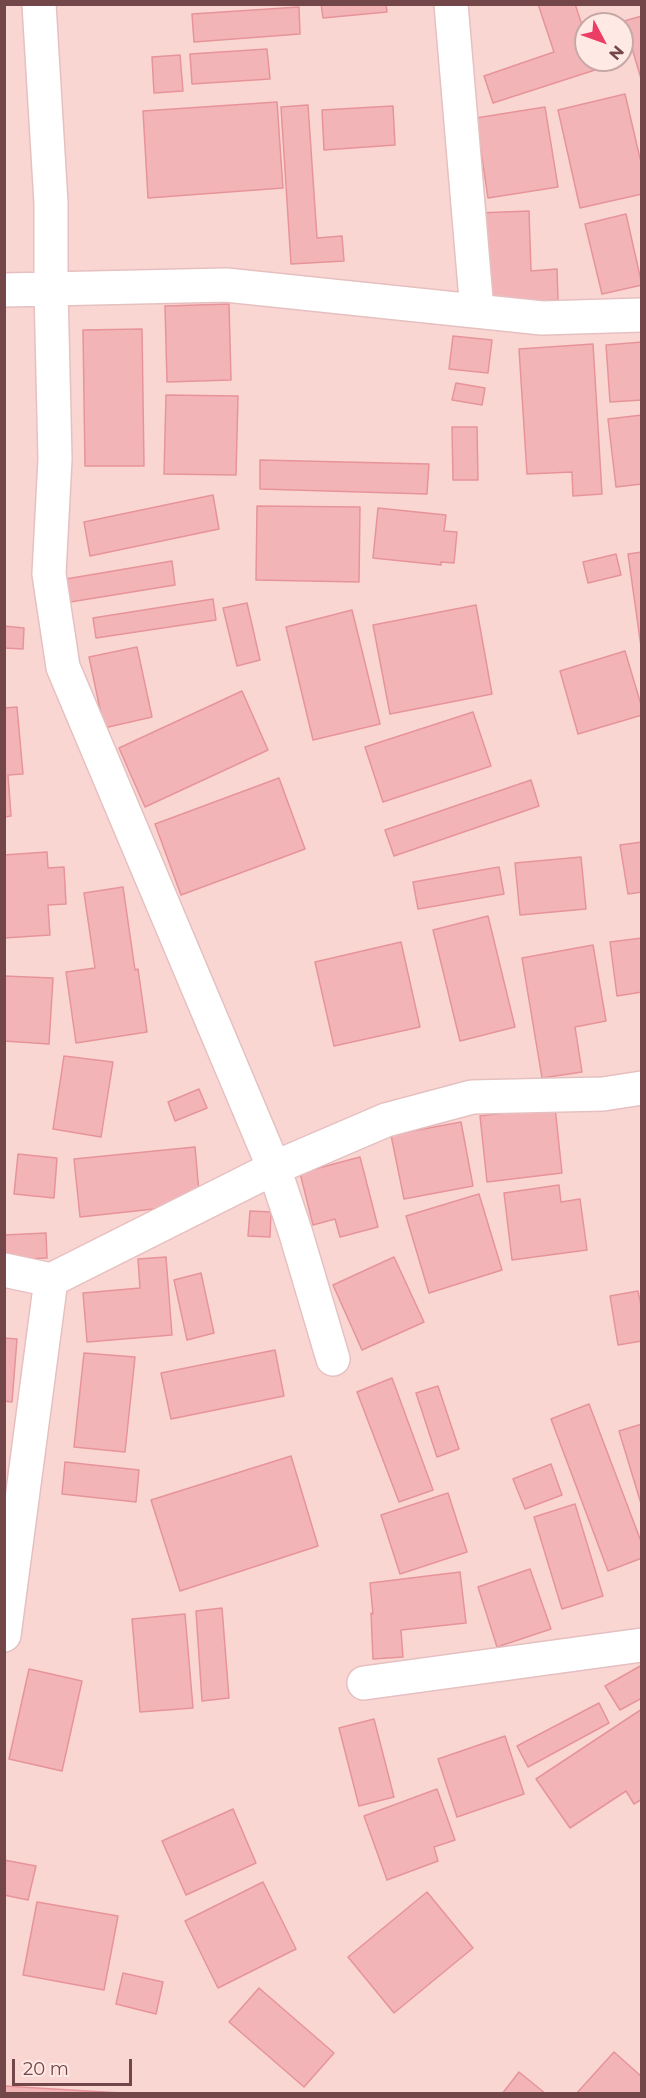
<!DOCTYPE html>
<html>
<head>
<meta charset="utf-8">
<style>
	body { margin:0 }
	#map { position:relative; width:646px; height:2098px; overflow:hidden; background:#fde3de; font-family:Montserrat,sans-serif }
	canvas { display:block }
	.frame { position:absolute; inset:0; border:6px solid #73464a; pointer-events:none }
	.north { position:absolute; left:574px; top:12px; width:60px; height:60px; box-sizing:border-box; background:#ffe9e4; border:2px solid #c7a8a6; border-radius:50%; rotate:131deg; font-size:16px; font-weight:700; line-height:24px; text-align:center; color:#73464a }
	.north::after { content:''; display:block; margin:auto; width:21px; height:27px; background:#ec3d65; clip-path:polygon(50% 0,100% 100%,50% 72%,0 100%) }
	.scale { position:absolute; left:12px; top:2059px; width:120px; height:27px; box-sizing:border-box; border:3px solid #73464a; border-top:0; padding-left:8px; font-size:18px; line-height:21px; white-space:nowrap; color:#73464a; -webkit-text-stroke:4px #ffe9e4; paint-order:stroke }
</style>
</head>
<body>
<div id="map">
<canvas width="646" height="2098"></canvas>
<div class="frame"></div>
<div class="north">N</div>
<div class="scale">20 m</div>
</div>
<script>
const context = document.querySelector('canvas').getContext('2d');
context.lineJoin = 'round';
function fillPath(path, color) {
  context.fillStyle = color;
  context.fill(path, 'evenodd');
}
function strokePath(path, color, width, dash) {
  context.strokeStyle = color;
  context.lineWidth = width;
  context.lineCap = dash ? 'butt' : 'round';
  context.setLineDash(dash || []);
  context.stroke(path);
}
const residential = new Path2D(`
	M5 5H641V2093H5ZM586 24H622V60H586Z`);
const building = new Path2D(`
	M321 4H386L387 12 323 18Z
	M538 4H575L586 37V60H595L598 69 493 103 484 76 554 52Z
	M299 7 300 34 194 42 192 14Z
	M642 16V82L624 21Z
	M267 49 270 79 192 84 190 54Z
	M180 55 183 91 154 93 152 57Z
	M625 94 642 167V194L580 208 558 110Z
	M277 102 283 188 148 198 143 111Z
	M308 105 317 238 342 236 344 261 291 264 281 107Z
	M393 106 395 145 324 150 322 110Z
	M545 107 558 187 488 198 476 118Z
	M529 211 531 271 557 269 558 300 483 304 478 213Z
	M626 214 642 285 602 294 585 224Z
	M229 304 231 380 167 382 165 306Z
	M142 329 144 466H85L83 330Z
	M453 336 492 340 488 373 449 369Z
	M642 342V400L610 402 606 345Z
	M593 344 602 494 573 496 572 472 527 474 519 349Z
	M456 383 485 388 482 405 452 400Z
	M166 395 238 396 236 475 164 474Z
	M642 415V484L616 487 608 419Z
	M452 427H477L478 480H453Z
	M260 460 429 464 427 494 260 489Z
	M213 495 219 529 90 556 84 522Z
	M257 506 360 507 359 582 256 580Z
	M378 508 446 515 444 531 457 532 454 563 441 562V565L373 558Z
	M642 552V654L628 554Z
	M616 554 621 575 588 583 583 562Z
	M172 561 175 585 64 603 60 580Z
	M213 599 216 620 96 638 93 618Z
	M247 603 260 660 237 666 223 608Z
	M476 605 492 694 390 714 373 625Z
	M352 610 380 724 313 740 286 627Z
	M4 626 24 628 23 649 4 648Z
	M137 647 152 717 104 728 89 657Z
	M625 651 642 708V715L578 734 560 671Z
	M242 691 268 750 145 807 119 748Z
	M17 707 23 774 8 775 11 816 4 817V708Z
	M473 712 491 766 383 802 365 747Z
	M279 778 305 849 181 895 155 824Z
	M531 780 539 806 394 856 385 830Z
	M642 842V892L628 894 620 845Z
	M47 852 48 868 64 867 66 904 48 905 50 935 4 938V855Z
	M581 857 586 909 520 915 515 863Z
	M499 867 504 894 418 909 413 882Z
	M123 887 135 970 138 969 147 1032 76 1043 66 972 95 968 84 893Z
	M488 916 515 1027 460 1041 433 930Z
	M642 938V992L617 996 610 942Z
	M401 942 420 1027 334 1046 315 962Z
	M593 945 606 1021 575 1027 582 1072 542 1078 522 958Z
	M4 976 53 978 49 1044 4 1041Z
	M64 1056 113 1062 101 1137 53 1129Z
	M199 1089 207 1108 175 1121 168 1102Z
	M555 1107 562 1173 487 1182 480 1116Z
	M461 1122 473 1186 404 1199 391 1135Z
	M195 1147 200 1204 80 1217 74 1159Z
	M18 1154 57 1158 54 1198 14 1194Z
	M360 1157 378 1227 340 1237 335 1219 313 1225 300 1173Z
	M559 1185 561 1202 580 1199 587 1250 512 1260 504 1193Z
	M479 1194 502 1270 429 1293 406 1216Z
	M250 1211 271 1212 270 1237 248 1236Z
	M46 1233 47 1258 4 1260V1235Z
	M166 1257 172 1335 87 1342 83 1293 140 1288 138 1259Z
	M394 1257 424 1322 362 1350 333 1285Z
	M201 1273 214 1333 187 1340 174 1280Z
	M638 1291 642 1310V1341L618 1345 610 1296Z
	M4 1338 17 1339 12 1402 4 1401Z
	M275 1350 284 1396 171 1419 161 1373Z
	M84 1353 135 1357 125 1452 74 1447Z
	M392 1378 433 1490 399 1502 357 1392Z
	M438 1386 459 1449 437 1457 416 1393Z
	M589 1404 642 1544V1558L608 1571 551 1419Z
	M642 1424V1507L619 1431Z
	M291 1456 318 1546 180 1591 151 1500Z
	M65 1462 139 1470 136 1502 62 1494Z
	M551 1464 562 1495 525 1509 513 1479Z
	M448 1493 467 1552 400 1574 381 1515Z
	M575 1504 603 1596 562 1609 534 1517Z
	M530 1569 551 1629 497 1647 478 1587Z
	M460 1572 466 1623 401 1630 403 1657 373 1659 371 1613 373 1614 370 1583Z
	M222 1608 229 1698 202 1701 196 1611Z
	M185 1614 193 1708 140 1712 132 1619Z
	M642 1665V1698L620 1710 605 1686Z
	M29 1669 82 1681 62 1771 9 1759Z
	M599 1703 609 1723 528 1767 517 1746Z
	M642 1709V1799L634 1804 626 1791 570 1828 536 1779Z
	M374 1719 394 1797 359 1806 339 1728Z
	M505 1736 524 1794 457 1817 438 1759Z
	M437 1789 455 1840 434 1847 438 1861 387 1880 364 1816Z
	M233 1809 256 1863 186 1895 162 1841Z
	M4 1860 36 1866 28 1900 4 1895Z
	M263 1882 296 1949 218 1988 185 1921Z
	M427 1892 473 1948 394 2013 348 1957Z
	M37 1902 118 1916 104 1990 23 1975Z
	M123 1973 163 1982 156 2014 116 2004Z
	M259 1988 334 2053 304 2087 229 2022Z
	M614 2052 642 2077V2094H576Z
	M519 2072 546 2094H502Z
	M4 2086 138 2094H4Z`);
const minor = new Path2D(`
	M39 4 51 203V289L55 459 49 574 63 667 274 1168 296 1234 333 1359
	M451 4 477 311
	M4 290 226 285 542 318 642 315
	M4 1270 51 1280 274 1168 386 1120 472 1097 603 1094 642 1088
	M4 1635 51 1280
	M364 1683 642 1645`);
fillPath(residential, '#fad6d2');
fillPath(building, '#f3b4b8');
strokePath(building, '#e6949a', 1.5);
strokePath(minor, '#e6c0c0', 36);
strokePath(minor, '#fff', 33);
</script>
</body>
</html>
